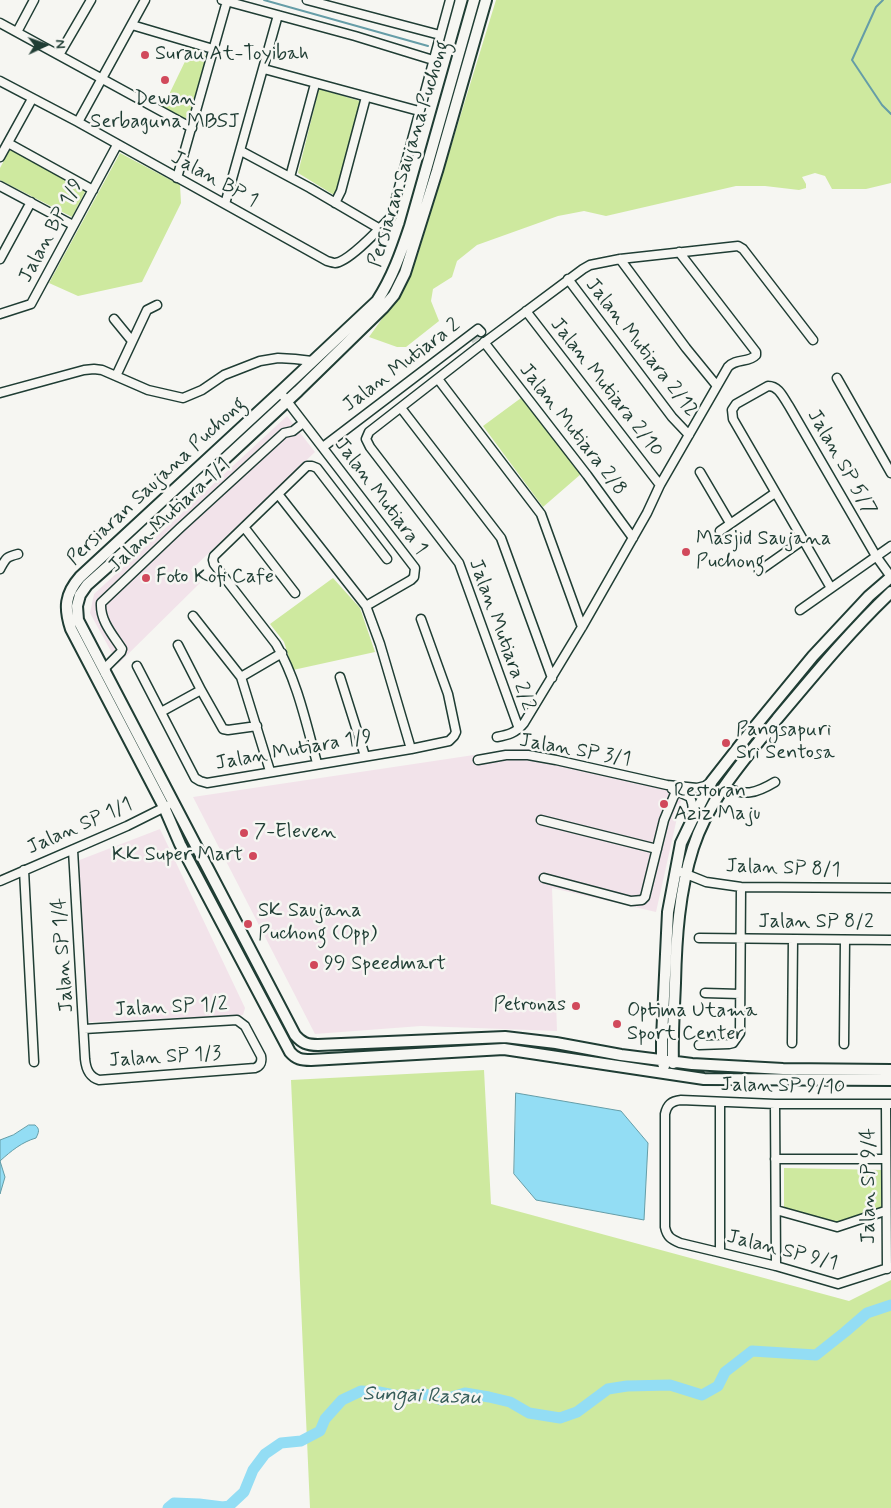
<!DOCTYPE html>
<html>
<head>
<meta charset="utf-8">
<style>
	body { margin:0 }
	#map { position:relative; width:891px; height:1508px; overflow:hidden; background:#f6f6f2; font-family:Mynerve,sans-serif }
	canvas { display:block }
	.north { position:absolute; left:20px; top:20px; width:50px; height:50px; -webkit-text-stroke:4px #f6f6f2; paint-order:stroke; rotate:87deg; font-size:14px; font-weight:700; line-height:20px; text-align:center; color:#1f3d34 }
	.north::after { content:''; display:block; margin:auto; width:18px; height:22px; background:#1f3d34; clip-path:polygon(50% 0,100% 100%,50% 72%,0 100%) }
</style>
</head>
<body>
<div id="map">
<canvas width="891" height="1508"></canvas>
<div class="north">N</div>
</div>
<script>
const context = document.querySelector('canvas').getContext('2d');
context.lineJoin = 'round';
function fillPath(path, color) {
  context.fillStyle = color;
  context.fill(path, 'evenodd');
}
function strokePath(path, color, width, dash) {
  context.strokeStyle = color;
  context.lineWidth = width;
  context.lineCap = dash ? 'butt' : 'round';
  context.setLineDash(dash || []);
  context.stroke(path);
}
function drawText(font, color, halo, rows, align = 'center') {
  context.font = font + ' Mynerve,sans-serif';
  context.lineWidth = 5;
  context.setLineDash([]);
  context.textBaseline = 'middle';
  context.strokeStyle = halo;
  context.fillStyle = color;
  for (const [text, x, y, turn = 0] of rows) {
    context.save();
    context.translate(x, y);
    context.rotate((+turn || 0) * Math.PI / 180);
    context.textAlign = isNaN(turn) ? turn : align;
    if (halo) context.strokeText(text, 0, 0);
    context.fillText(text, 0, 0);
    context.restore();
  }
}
const built = new Path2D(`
	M287 416 315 452 191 570 200 583 118 664 90 613 94 594Z
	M514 749H531L669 781 681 800 656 912 552 888 557 1031 421 1026 315 1034 193 797Z
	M160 829 245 1008 243 1015 89 1022 77 861Z`);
const green = new Path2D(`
	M496 0H891V183L866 189H832L825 176 815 173 802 177 806 184V188L799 190 765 186H736L606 216 584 211 558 216 477 245 457 261 452 277 433 289 431 301 439 321 406 347H397L369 337 404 288 418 254Z
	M192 47 202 51 206 57 190 117 185 119 163 107Z
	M319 89 360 101 337 191 334 195 298 173Z
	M17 149 87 188 72 217 0 180V168L9 151Z
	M120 153 180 185 181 203 142 282 78 296 49 283Z
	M521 398 581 474 543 507 483 426Z
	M333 578 360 608 375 652 293 670 284 642 270 624Z
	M484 1070 491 1204 849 1301 891 1280V1508H310L291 1080Z
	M784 1168 885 1170 884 1210 839 1225 784 1210Z`);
const water = new Path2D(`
	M516 1093 621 1111 648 1143 644 1220 536 1200 514 1174Z
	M29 1125H35C40 1129 39 1132 36 1138 22 1142 11 1151 0 1161L5 1177 0 1194V1140L13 1135Z`);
const stream = new Path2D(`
	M264 0 428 46
	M883 0 876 7 852 60 882 105 891 114`);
const river = new Path2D(`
	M168 1508 174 1503 199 1504 223 1507 229 1506 244 1492 253 1470 265 1454 281 1443 301 1441 320 1431 325 1419 342 1400 361 1391 379 1392 404 1397 425 1394 442 1400 465 1393 489 1397 510 1402 529 1413 560 1418 577 1412 608 1389 627 1386 670 1385 702 1395 718 1386 725 1372 752 1351 816 1355 845 1332 867 1313 891 1305`);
const streetTunnel = new Path2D(`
	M474 338 476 341`);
const street = new Path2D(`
	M222 0 355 36 433 60
	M307 0 440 35
	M0 23 192 128
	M132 25 213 49
	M17 32 34 0
	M59 55 91 0
	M264 69 419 111
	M0 81 78 122 327 261C327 261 334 263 335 263 349 262 381 227 391 217L450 0
	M78 122 145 0
	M8 143 93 190
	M241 151 310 188 380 229
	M0 157 32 99
	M290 177 315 84
	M177 178 227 1
	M0 186 73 225
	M335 203 341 191 366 97
	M225 204 278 15
	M0 259 31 202
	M620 259 686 348 717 386
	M568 279 672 417 689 435
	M526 311 660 485
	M0 314 31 304 117 145
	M114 319 132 341
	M484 342 587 475 633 538
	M116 376 147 310 157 305
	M837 378 891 473
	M438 379 541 514 582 627
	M280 392 415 568 414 577 411 580 366 606
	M0 393 84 370 94 369 102 370 148 390 183 398 202 390 224 375 260 361 278 358 295 359 312 361
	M401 408 501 538 552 678
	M323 447 478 329 481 332
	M700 472 730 523
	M278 494 366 606 380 644 411 749
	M244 527 295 593
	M720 531 775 493
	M0 569C6 558 6 557 18 554
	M759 571 803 540
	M831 588 733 419 732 410 736 404 768 386C779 386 783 397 789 406L876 556 891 577
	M800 610 891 546
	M193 616 241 677 270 771
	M178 645 201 690 223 729 228 730 257 726
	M137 666 195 778 200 781 207 783 411 749 449 741 454 736 456 732 448 694 421 619
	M105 673 106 667 121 652 122 649C113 635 100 621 101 603L180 528 284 433 293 431 303 423
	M241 677 282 653
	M340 677 365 756
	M161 712 201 690
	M519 729 459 563 370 447 366 439 369 432 477 348 583 269 590 265 620 259 738 246 743 249 813 340
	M497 737C508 735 516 733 524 723L582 627 647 513 660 485 728 367C736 358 749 363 756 355V352L679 252
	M478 760 506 755H528L556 760 667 785 697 788 705 786 712 781
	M317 763C306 723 297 680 276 644L214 564 213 560 214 556 307 466H312L317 468 387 559
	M724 787C745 796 755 794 775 782
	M672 789 690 797 692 803 694 816
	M541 820 657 849
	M73 850 85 1059C86 1069 89 1077 99 1080L255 1068C261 1066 262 1061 261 1056L245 1026 237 1020 84 1029
	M24 870 34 1062
	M676 870 706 882 741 887 891 888
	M544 878 631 901 642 900 645 897 664 820 676 791
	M0 881 127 826 167 806
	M699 938 891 940
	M705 993 740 994
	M792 1043 793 939
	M844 1044 845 940
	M699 1045 729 1044 733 1043 740 1033 741 887
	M720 1103V1252
	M775 1104 776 1266
	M886 1104 887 1269
	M891 1104H775L681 1100C671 1101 667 1105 665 1114V1227C667 1237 671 1239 680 1243L776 1266 838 1284 891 1267
	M775 1159H885
	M776 1210 837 1227 885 1211`);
const secondary = new Path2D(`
	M474 0 410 226C401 253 392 278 377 301L280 392 80 577C65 594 64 608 71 629L164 807 180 844 290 1052C296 1059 301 1060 311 1060L504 1049 704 1079 891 1080
	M486 0 437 171 405 273 394 295 383 308 298 391 133 544 87 585 80 595 77 606 78 620 295 1035C302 1043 307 1045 318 1045L505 1037 556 1043 621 1055 692 1064 783 1069 891 1070
	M673 1063C672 1036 674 1010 675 983 676 938 679 892 693 848 709 798 745 759 777 719 814 675 850 631 891 592
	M664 1066 662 1061V1038L668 912 681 843 694 816 712 781 748 735 813 656 869 596 891 577`);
const markers = [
	[145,55,5,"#d1495b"],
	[165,80,5,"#d1495b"],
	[686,552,5,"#d1495b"],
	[146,578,5,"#d1495b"],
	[726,743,5,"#d1495b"],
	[664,804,5,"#d1495b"],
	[244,833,5,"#d1495b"],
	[253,856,5,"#d1495b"],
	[248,924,5,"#d1495b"],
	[314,965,5,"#d1495b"],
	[576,1006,5,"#d1495b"],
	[617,1024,5,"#d1495b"]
];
const poiNames = [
	["Surau At-Toyibah",155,55],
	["Dewan",165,100,"center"],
	["Serbaguna MBSJ",165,123,"center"],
	["Masjid Saujana",696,540],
	["Puchong",696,563],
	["Foto Kofi Cafe",156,578],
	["Pangsapuri",736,731],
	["Sri Sentosa",736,754],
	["Restoran",674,792],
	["Aziz Maju",674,815],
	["7-Eleven",254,833],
	["KK Super Mart",243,856,"right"],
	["SK Saujana",258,912],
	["Puchong (Opp)",258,935],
	["99 Speedmart",324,965],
	["Petronas",566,1006,"right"],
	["Optima Utama",627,1012],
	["Sport Center",627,1035]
];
const streetNames = [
	["Persiaran Saujana Puchong",410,154,-73],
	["Jalan BP 1",214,180,29],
	["Jalan BP 1/9",52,231,-62],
	["Jalan Mutiara 2/12",641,348,52],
	["Jalan Mutiara 2",402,366,-37],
	["Jalan Mutiara 2/10",606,388,52],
	["Jalan Mutiara 2/8",572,430,52],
	["Jalan SP 5/7",841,463,60],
	["Persiaran Saujana Puchong",157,482,-43],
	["Jalan Mutiara 1",380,497,53],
	["Jalan Mutiara 1/1",170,516,-43],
	["Jalan Mutiara 2/2",501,635,70],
	["Jalan Mutiara 1/9",294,751,-10],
	["Jalan SP 3/1",575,751,10],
	["Jalan SP 1/1",80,827,-24],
	["Jalan SP 8/1",783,869,2],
	["Jalan SP 8/2",816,923],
	["Jalan SP 1/4",64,955,-94],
	["Jalan SP 1/2",171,1008,-3],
	["Jalan SP 1/3",165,1058,-4],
	["Jalan SP 9/10",783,1087,1],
	["Jalan SP 9/4",870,1186,-90],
	["Jalan SP 9/1",782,1251,14]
];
const waterNames = [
	["Sungai Rasau",422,1397,2]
];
fillPath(built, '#f2e3ea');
fillPath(green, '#cee99f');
fillPath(water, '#93ddf4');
strokePath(water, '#659da7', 1);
strokePath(stream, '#659da7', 2);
strokePath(river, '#93ddf4', 11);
strokePath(streetTunnel, '#cbd1cc', 8, [8, 4]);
strokePath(street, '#1f3d34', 11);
strokePath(secondary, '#1f3d34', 14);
strokePath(street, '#f6f6f2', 8);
strokePath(secondary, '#f6f6f2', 10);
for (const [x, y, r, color] of markers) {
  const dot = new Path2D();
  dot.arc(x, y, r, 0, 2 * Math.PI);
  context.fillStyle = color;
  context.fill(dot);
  strokePath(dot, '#f6f6f2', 2);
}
drawText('20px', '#1f3d34', '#f6f6f2', poiNames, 'left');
drawText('20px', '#1f3d34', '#f6f6f2', streetNames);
drawText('italic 21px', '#365d5a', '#f6f6f2', waterNames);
</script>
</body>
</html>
